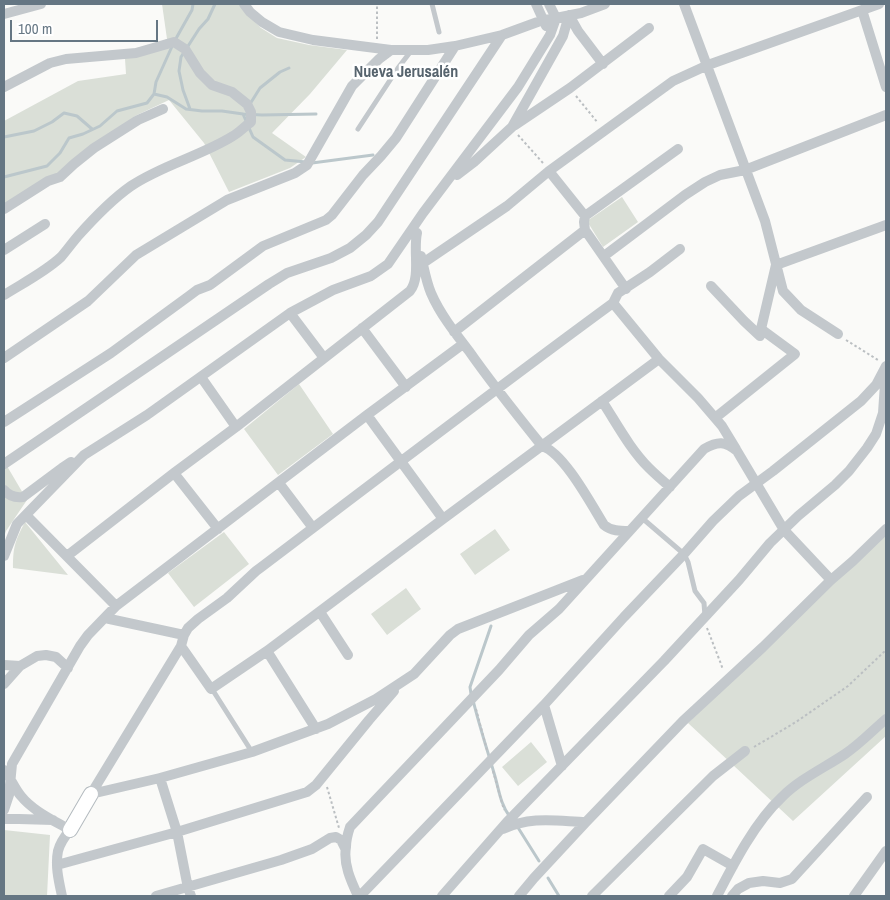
<!DOCTYPE html>
<html>
<head>
<meta charset="utf-8">
<style>
	body { margin:0 }
	#map { position:relative; width:890px; height:900px; overflow:hidden; background:#fafaf8; font-family:"Archivo Narrow",sans-serif }
	canvas { display:block }
	.frame { position:absolute; inset:0; border:5px solid #657683; pointer-events:none }
	.scale { position:absolute; left:10px; top:20px; width:148px; height:22px; box-sizing:border-box; border:2px solid #657683; border-top:0; padding-left:6px; font-size:15px; line-height:18px; white-space:nowrap; color:#657683; -webkit-text-stroke:4px #fff; paint-order:stroke }
</style>
</head>
<body>
<div id="map">
<canvas width="890" height="900"></canvas>
<div class="frame"></div>
<div class="scale">100 m</div>
</div>
<script>
const context = document.querySelector('canvas').getContext('2d');
context.lineJoin = 'round';
function fillPath(path, color) {
  context.fillStyle = color;
  context.fill(path, 'evenodd');
}
function strokePath(path, color, width, dash) {
  context.strokeStyle = color;
  context.lineWidth = width;
  context.lineCap = dash ? 'butt' : 'round';
  context.setLineDash(dash || []);
  context.stroke(path);
}
function drawText(font, color, halo, rows, align = 'center') {
  context.font = font + ' "Archivo Narrow",sans-serif';
  context.lineWidth = 5;
  context.setLineDash([]);
  context.textBaseline = 'middle';
  context.strokeStyle = halo;
  context.fillStyle = color;
  for (const [text, x, y, turn = 0] of rows) {
    context.save();
    context.translate(x, y);
    context.rotate((+turn || 0) * Math.PI / 180);
    context.textAlign = isNaN(turn) ? turn : align;
    if (halo) context.strokeText(text, 0, 0);
    context.fillText(text, 0, 0);
    context.restore();
  }
}
const green = new Path2D(`
	M162 4H239L248 15 261 28 277 38 309 45 347 50 310 94 272 133 306 157 290 168 229 192 204 143 169 100 135 116 108 138 65 170 4 206V121L78 81 126 74 125 59 132 49 158 43 167 39Z
	M622 197 638 222 603 247 587 221Z
	M299 384 333 434 278 475 244 429Z
	M4 461 27 500 6 531 4 537Z
	M25 522 68 575 13 568C13 547 15 541 25 522Z
	M495 529 510 550 475 575 460 554Z
	M224 532 249 564 194 607 168 573Z
	M886 533V736L793 821 688 723Z
	M406 588 421 609 387 635 371 614Z
	M531 742 547 762 518 786 502 767Z
	M4 830 50 835 47 896H4Z`);
const stream = new Path2D(`
	M154 94 167 97 186 109 202 111H222L243 114 253 137 285 160 306 162
	M250 104 260 88 280 72 289 68
	M190 109 183 90 179 71 181 57 199 29 208 19 215 4
	M243 114 262 115 316 114
	M4 137 34 131 52 122 64 113 77 116 92 129
	M312 163 373 155
	M4 177 47 166 60 153 69 138 83 134 100 126 117 111 147 103 154 94 156 82 174 42 192 10 193 4
	M471 694 470 687 491 626
	M473 700C479 725 487 749 494 773 499 789 500 804 510 817
	M517 826 539 861
	M548 878 559 896`);
const path = new Path2D(`
	M377 39V4
	M576 96 598 123
	M518 135 543 163
	M846 340 878 360
	M707 628 721 664 723 670
	M476 709 487 750
	M754 747 796 722 848 686 886 650
	M493 771 504 810
	M327 787 339 828`);
const lane = new Path2D(`
	M432 4 439 32
	M358 129 398 68 411 51
	M642 518 684 554 688 562 695 591 704 603 705 616
	M212 689 252 752`);
const street = new Path2D(`
	M244 4 250 12 262 22 279 32 313 40 391 50H428L455 46 502 35 543 20 556 18 581 13 605 4
	M536 4 546 26
	M684 4 765 221 783 291 801 310 838 334
	M862 10 886 87
	M4 14 41 4
	M569 15 578 31 603 64
	M4 87 50 63 66 59 136 53 174 42 185 49 200 73 212 85 232 92 247 104 251 112V122C245 126 240 132 233 136 201 156 162 165 131 186 111 200 94 218 78 236 72 243 67 250 61 257 45 272 23 283 4 295
	M515 125 570 88 649 28
	M549 171 585 216
	M457 175 474 162 512 127 563 36 569 15
	M4 209 48 181 60 177 74 164 94 148 138 120 163 109
	M585 230 626 289
	M4 250 45 224
	M421 256C424 268 426 281 431 293 440 314 455 333 469 351 492 384 517 415 542 446 564 453 591 504 604 525 611 531 620 531 629 531
	M604 256 685 195 705 182 720 175 745 170 886 115
	M423 263 507 206 549 171 673 81 708 65 879 4
	M711 286 744 321 760 336
	M613 303 659 359 698 398 722 426 736 449
	M290 313 324 358
	M362 328 406 387
	M454 332 585 230 584 222 585 216 678 149
	M760 336 761 329 776 265 886 225
	M4 358 88 301 136 255 227 200 295 173 307 165 352 86 379 59 391 50
	M201 377 236 427
	M602 401C617 424 630 449 649 468 656 475 663 481 670 487
	M367 415 443 519
	M715 418 795 354 761 329
	M4 422 111 353 189 296 197 290 210 285 263 246 326 220 332 215 363 175 381 156 396 138 455 46
	M4 464 269 284 287 273 331 258 350 248 366 235 378 222 502 35
	M174 473 218 529
	M279 483 313 528
	M4 490C9 496 15 498 23 497L62 468 71 462
	M26 515 116 606
	M4 556 17 524 84 455 147 415 290 313 333 290 371 276 388 264 423 213 518 87 550 35 556 18 549 4
	M67 556 174 473 236 427 410 291C421 277 413 251 417 233
	M320 612 348 655
	M105 618 184 635
	M181 646 211 689 267 651 443 519 659 359
	M267 651 316 729
	M4 665 20 666
	M4 684 20 666 37 656 46 655 56 657 68 668
	M544 705 562 766
	M4 770C11 778 14 788 21 796 33 811 53 820 70 830 65 836 60 843 58 851 55 866 59 882 62 896
	M160 778 177 832 188 888 191 896
	M91 794 181 646 184 635 188 628 198 619 227 598 256 571C375 481 493 391 613 303L618 293 650 272 680 249
	M91 794 160 778 252 752 328 724 376 699 414 674 450 635 458 629 583 580
	M4 810 9 795 12 764 80 646 88 635 116 606 367 415 463 344
	M4 819H19L53 820
	M503 829C531 816 556 821 586 822
	M57 865 177 832 307 792 316 785 369 720 394 691
	M156 896 281 860 312 849 330 838 336 837 341 840 345 848
	M358 896C351 881 343 864 346 847 346 840 348 833 350 827L499 670 529 635 559 609 704 449C718 441 725 441 737 451L784 530 831 580
	M360 896 544 705 624 617 684 554 713 521 739 496 773 471 861 401 876 385 886 366
	M442 896 507 822 664 661 739 580 770 543 798 516 835 485 849 471 867 448 876 434 883 413 886 369
	M519 896 534 878 586 822 683 721 763 647 831 580 853 561 886 529
	M592 896 713 776 745 751
	M669 896 687 877 703 849 733 866
	M717 896C734 863 755 822 782 797 800 779 824 768 845 754 860 744 873 730 886 719
	M732 896 738 889 749 883 763 881 780 883 792 879 867 797
	M854 896 886 851`);
const secondary = new Path2D(`
	M70 830 91 794`);
const neighbourhoodNames = [
	["Nueva Jerusalén",406,73]
];
fillPath(green, '#dadfd7');
strokePath(stream, '#bbc7cb', 3);
strokePath(secondary, '#b3babf', 16);
strokePath(path, '#bbbfc2', 2, [2.5, 2.5]);
strokePath(lane, '#c3c8cc', 5);
strokePath(street, '#c3c8cc', 10);
strokePath(secondary, '#fff', 14);
drawText('bold 16px', '#57646e', '#fff', neighbourhoodNames);
</script>
</body>
</html>
